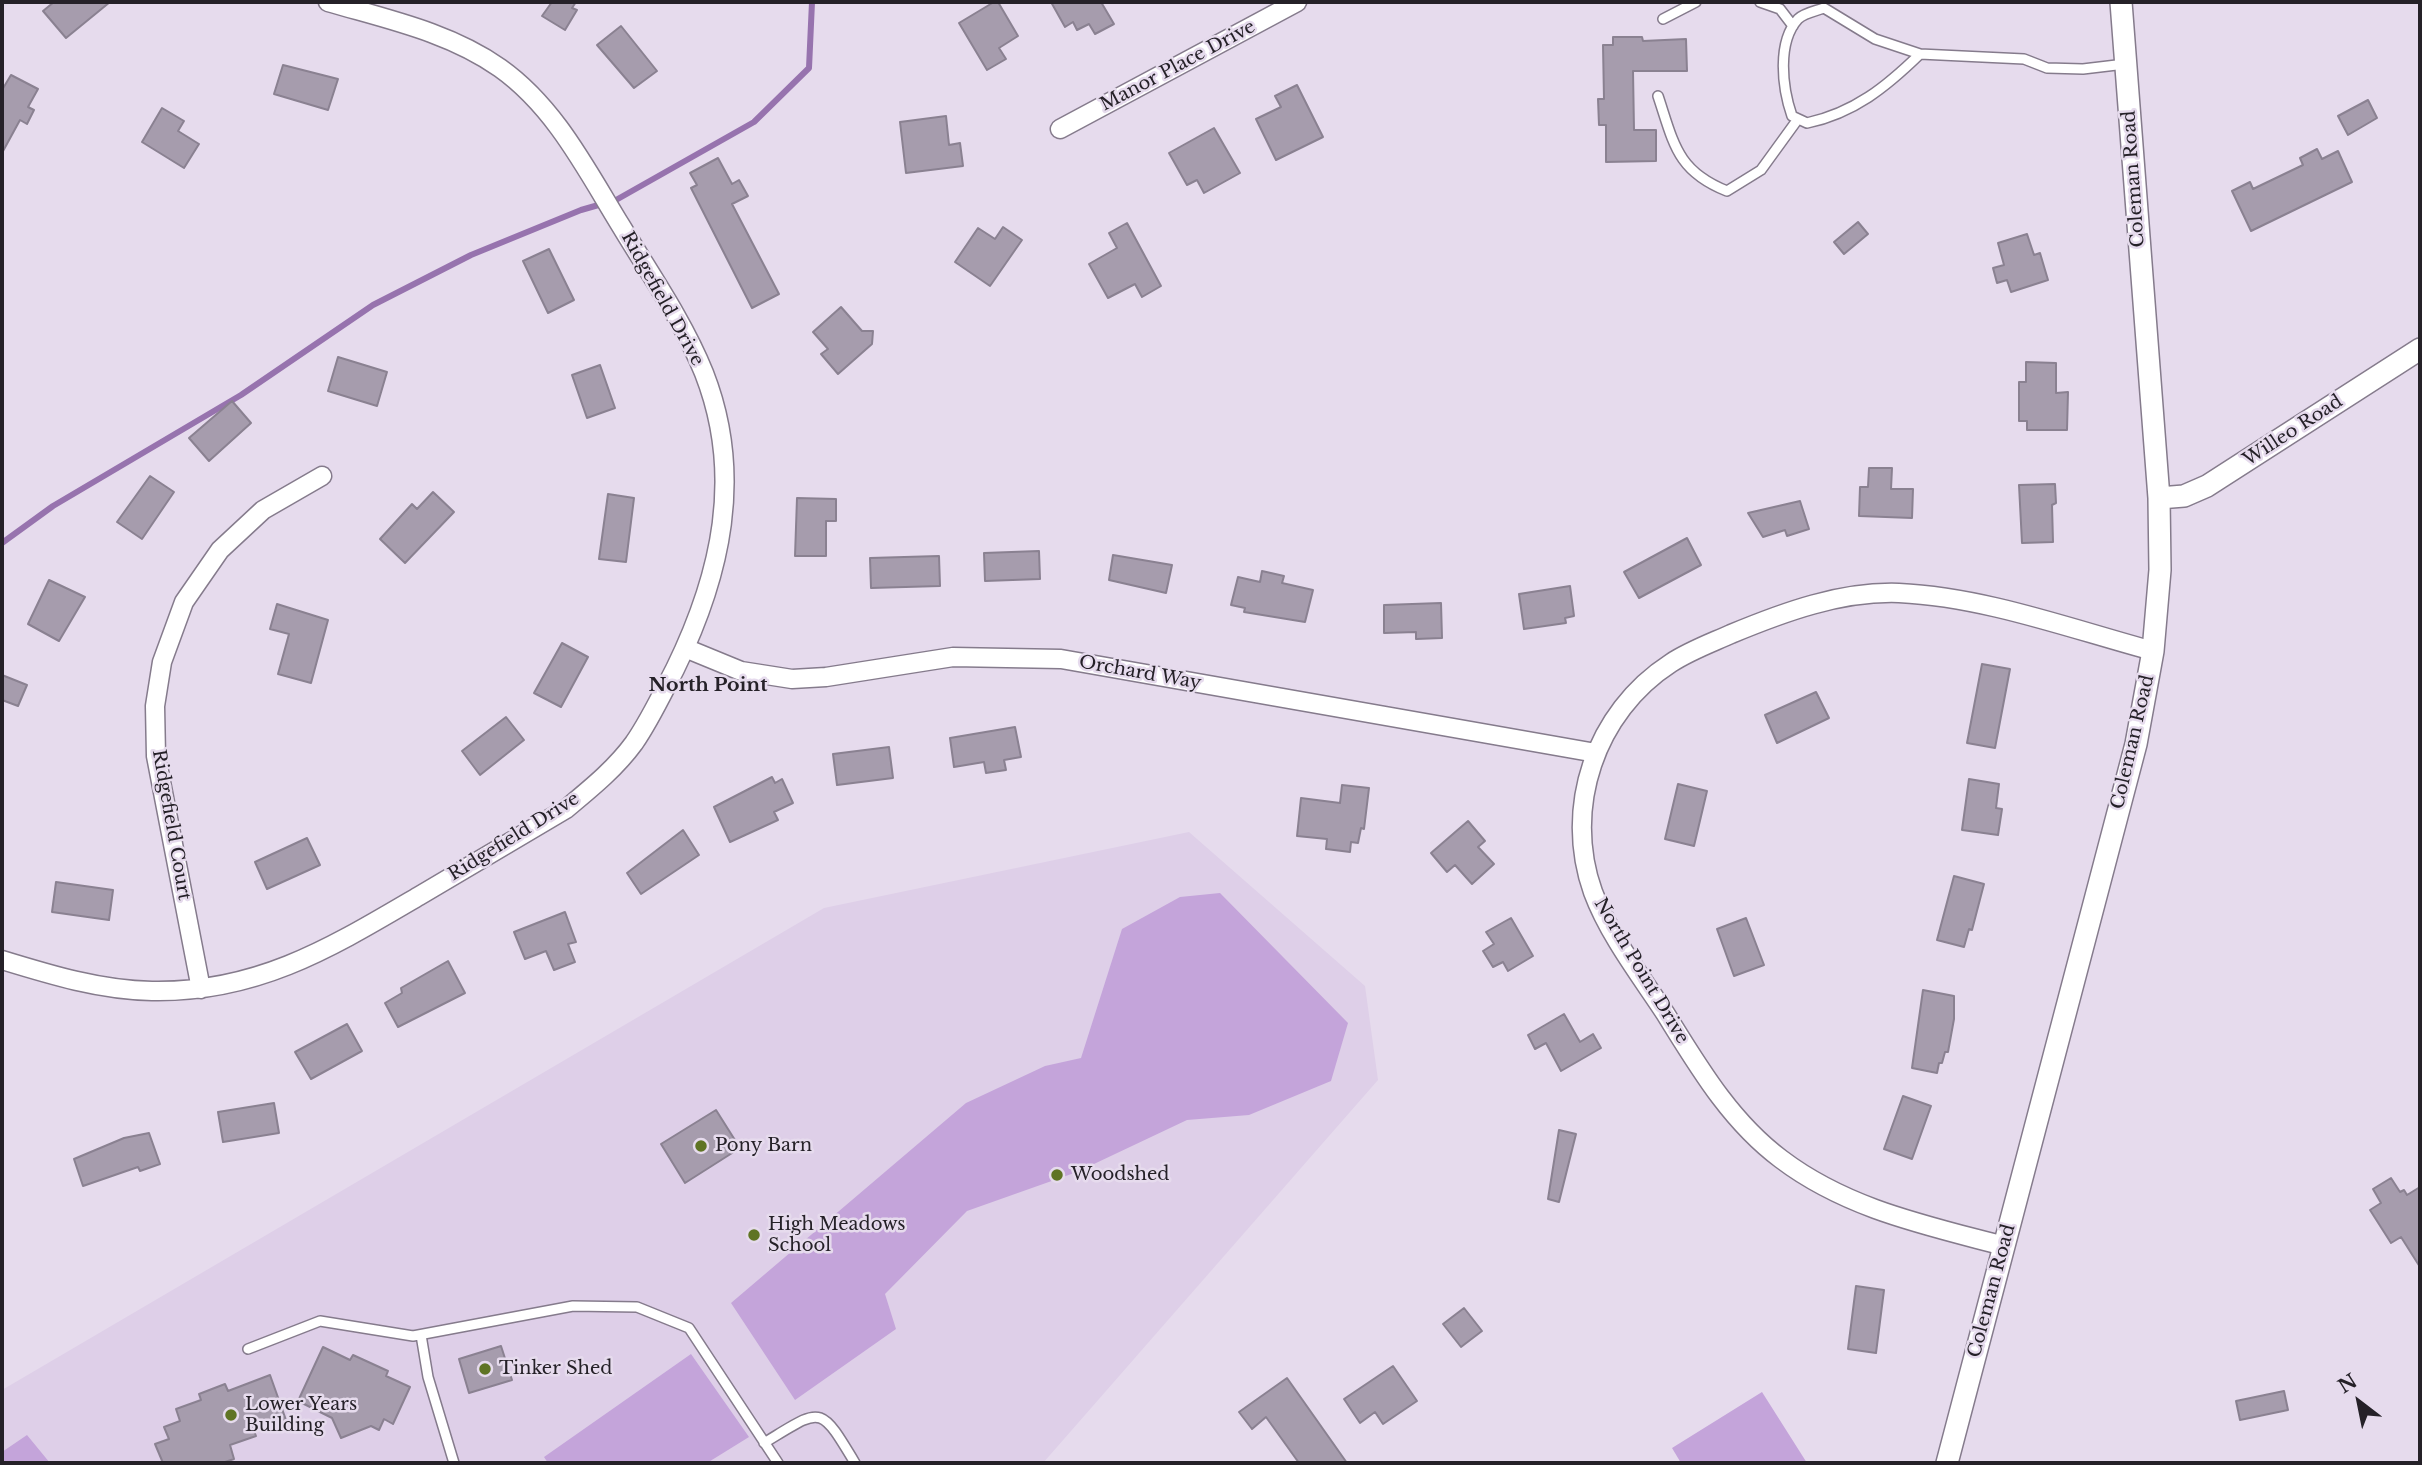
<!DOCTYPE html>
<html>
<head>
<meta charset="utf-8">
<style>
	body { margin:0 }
	#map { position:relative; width:2422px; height:1465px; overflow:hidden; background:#e6dbed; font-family:"Libre Baskerville",serif }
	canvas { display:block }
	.frame { position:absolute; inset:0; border:4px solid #252128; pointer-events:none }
	.north { position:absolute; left:2324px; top:1367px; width:70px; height:70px; -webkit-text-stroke:5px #e6dbed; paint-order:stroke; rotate:328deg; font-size:19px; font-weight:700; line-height:28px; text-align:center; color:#252128 }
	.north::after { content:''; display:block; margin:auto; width:24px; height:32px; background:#252128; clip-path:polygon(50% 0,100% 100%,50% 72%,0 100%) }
</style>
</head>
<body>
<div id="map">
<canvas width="2422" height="1465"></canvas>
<div class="frame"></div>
<div class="north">N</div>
</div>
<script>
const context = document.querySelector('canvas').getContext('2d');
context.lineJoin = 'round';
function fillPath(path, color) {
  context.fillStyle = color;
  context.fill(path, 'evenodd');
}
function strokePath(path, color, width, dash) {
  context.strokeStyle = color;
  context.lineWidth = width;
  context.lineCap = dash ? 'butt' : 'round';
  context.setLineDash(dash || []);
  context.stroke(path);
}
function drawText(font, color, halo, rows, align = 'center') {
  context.font = font + ' "Libre Baskerville",serif';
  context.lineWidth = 5;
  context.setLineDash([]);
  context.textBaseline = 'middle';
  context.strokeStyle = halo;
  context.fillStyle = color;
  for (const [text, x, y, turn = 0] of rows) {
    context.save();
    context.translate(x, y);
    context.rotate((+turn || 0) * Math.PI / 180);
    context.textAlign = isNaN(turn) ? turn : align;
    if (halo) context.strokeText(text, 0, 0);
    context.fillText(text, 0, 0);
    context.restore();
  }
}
const built = new Path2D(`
	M1189 832 1365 986 1378 1080 1043 1463H2V1390L824 908Z`);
const green = new Path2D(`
	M1220 893 1348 1023 1331 1081 1249 1115 1187 1120 1077 1172 967 1211 885 1294 896 1329 795 1400 731 1303 966 1103 1045 1066 1081 1058 1122 929 1180 897Z
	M691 1354 749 1437 707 1463H548L544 1457Z
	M1762 1392 1807 1463H1681L1672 1448Z
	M27 1435 50 1463H2V1452Z`);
const stream = new Path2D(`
	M2 543 53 506 241 395 373 305 471 255 581 210 616 200 754 122 809 68 812 2`);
const building = new Path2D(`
	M54 2H110L66 38 43 11Z
	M552 2H576L572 8 577 10 565 30 542 16Z
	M994 2H998L1018 36 999 48 1006 59 987 70 959 23Z
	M1051 2H1101L1114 24 1095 34 1089 24 1077 30 1073 22 1065 27Z
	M621 26 657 71 634 88 597 45Z
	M1613 37H1642L1643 41 1686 39 1687 71H1633L1634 130H1656V161L1606 162V125H1599L1598 99H1604L1603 45H1613Z
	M283 65 338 79 328 110 274 94Z
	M11 75 38 89 28 107 34 110 27 124 20 120 2 153V90Z
	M1297 85 1323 137 1276 160 1256 119 1281 107 1275 96Z
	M2368 100 2377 118 2348 135 2338 116Z
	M162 108 184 121 178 131 199 144 184 168 142 142Z
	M946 116 949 145 960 143 963 166 906 173 900 122Z
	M1214 128 1240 173 1204 193 1197 180 1187 185 1169 153Z
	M2317 149 2322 159 2338 151 2352 182 2251 231 2232 191 2250 182 2253 189 2303 165 2300 158Z
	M718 158 732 184 739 180 748 196 732 204 779 294 752 308 691 188 697 185 690 173Z
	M1858 222 1868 234 1844 254 1834 242Z
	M1127 223 1161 286 1142 297 1135 284 1108 298 1089 264 1117 248 1109 233Z
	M1003 227 1022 240 990 286 955 262 978 228 995 239Z
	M2027 234 2034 255 2040 253 2048 280 2011 292 2007 280 1997 283 1993 268 2004 265 1998 243Z
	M549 249 574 300 548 313 523 261Z
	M841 307 862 331H873L872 344 838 374 821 354 828 349 813 332Z
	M338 357 387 372 377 406 328 391Z
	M2026 362 2056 363V393L2068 392 2067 430H2027V421H2019V382H2026Z
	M600 365 615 408 587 418 572 375Z
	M232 401 251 423 209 461 189 438Z
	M1869 468H1892L1891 489H1913L1912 518 1859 516 1860 487H1868Z
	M150 476 174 492 142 539 117 522Z
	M2055 484 2056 503 2052 505 2053 542 2022 543 2019 485Z
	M433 492 454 512 405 563 380 539 412 504 417 509Z
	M608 494 634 498 626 562 599 559Z
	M797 498 836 499V521H826V556H795Z
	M1800 501 1809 529 1787 536 1785 530 1763 537 1748 513Z
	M1687 538 1701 565 1639 598 1624 572Z
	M1039 551 1040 579 985 581 984 553Z
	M1113 555 1172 565 1166 593 1109 580Z
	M939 556 940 586 871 588 870 558Z
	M1262 571 1284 576 1282 583 1313 590 1305 622 1244 612 1245 608 1231 605 1238 577 1260 582Z
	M49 580 85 597 59 641 28 624Z
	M1570 586 1574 616 1565 618 1566 623 1524 629 1519 594Z
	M1441 603 1442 638 1416 639V632L1384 633V605Z
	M277 604 328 620 311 683 278 674 289 634 270 629Z
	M562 643 588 657 561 707 534 693Z
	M1982 664 2010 669 1995 748 1967 743Z
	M2 675 27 685 18 706 2 700Z
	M1816 692 1829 718 1777 743 1765 715Z
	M506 717 524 740 480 775 462 751Z
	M1015 727 1021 757 1004 760 1006 770 986 773 984 762 954 767 950 738Z
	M889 747 893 778 837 785 833 754Z
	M772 777 775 783 782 779 793 803 774 812 778 820 730 842 714 807Z
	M1969 779 1999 784 1996 808 2002 809 1998 835 1962 830Z
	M1678 784 1707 791 1694 846 1665 839Z
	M1342 785 1369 788 1364 829 1361 828 1358 843 1351 842 1350 852 1326 849 1327 839 1297 836 1301 798 1340 803Z
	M1468 821 1485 841 1478 847 1494 864 1472 884 1455 865 1447 872 1431 853Z
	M683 830 699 855 641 894 627 873Z
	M307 838 320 865 267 889 255 862Z
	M1954 876 1984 884 1972 930 1969 929 1964 947 1937 940Z
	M56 882 113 890 109 920 52 912Z
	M565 912 576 942 568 944 575 962 554 970 546 951 525 959 514 932Z
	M1511 918 1533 956 1508 971 1503 962 1493 967 1483 951 1494 944 1486 932Z
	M1746 918 1764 965 1734 976 1717 929Z
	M448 961 465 993 398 1027 385 1003 402 993 401 988Z
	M1923 990 1954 996V1019L1948 1052H1945L1942 1063H1939L1937 1073 1912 1068Z
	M1564 1014 1580 1042 1593 1034 1601 1048 1561 1071 1546 1043 1535 1049 1528 1035Z
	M347 1024 362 1051 311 1079 295 1052Z
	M1903 1096 1931 1106 1912 1159 1884 1149Z
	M274 1103 279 1133 223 1142 218 1112Z
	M716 1110 740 1148 685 1183 661 1144Z
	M1559 1130 1576 1134 1559 1202 1548 1199Z
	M149 1133 160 1164 140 1171 138 1167 83 1186 74 1159 124 1138Z
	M2391 1178 2400 1192 2404 1190 2407 1195 2420 1187V1267L2401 1237 2391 1243 2370 1210 2381 1203 2373 1189Z
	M1856 1286 1884 1290 1876 1353 1848 1349Z
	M1464 1308 1482 1331 1461 1347 1443 1324Z
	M501 1346 512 1380 469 1393 459 1359Z
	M323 1347 350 1360 353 1355 388 1371 386 1376 410 1387 393 1424 384 1419 379 1430 371 1426 341 1438 332 1418 298 1401Z
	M1393 1366 1417 1401 1383 1424 1375 1412 1360 1423 1344 1399Z
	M270 1375 286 1420 254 1431 256 1436 230 1445 234 1459 222 1463H163L155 1444 169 1439 164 1427 180 1421 176 1409 201 1400 199 1394 225 1384 228 1391Z
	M1287 1378 1347 1463H1299L1266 1417 1252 1429 1239 1412Z
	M2284 1391 2288 1410 2240 1420 2236 1401Z`);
const service = new Path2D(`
	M1760 2 1780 9 1793 26
	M1663 19 1696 2
	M1920 54C1886 87 1854 113 1807 123L1792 116C1782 87 1777 42 1798 19 1804 13 1816 11 1824 8L1875 39 1920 54 2024 59 2047 68 2083 69 2125 64
	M1658 96C1674 144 1677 171 1727 191L1761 170 1798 119
	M421 1335 428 1377 454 1463
	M248 1349 320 1321 413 1336 573 1306 637 1307 689 1328 778 1463
	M764 1443C822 1408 819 1403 855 1463`);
const minor = new Path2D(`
	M1060 129 1297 2
	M685 648 741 671 792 679 826 677 953 657 1061 659 1596 753
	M2 960C51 975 100 990 152 991 258 993 332 947 419 896 468 867 517 838 566 809 590 789 615 769 634 743 650 720 662 694 675 669 721 575 744 475 704 373 683 321 650 274 621 226 586 169 555 107 500 68 449 32 386 19 328 2
	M201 989 156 756 155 706 162 662 184 602 220 550 263 510 322 476
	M2004 1246C1925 1225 1847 1209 1781 1159 1730 1121 1698 1066 1665 1013 1640 975 1609 935 1593 892 1563 808 1595 712 1671 663 1689 651 1711 643 1731 634 1784 612 1841 591 1899 593 1985 597 2071 629 2153 651`);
const tertiary = new Path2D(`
	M2159 498 2184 496 2207 486 2420 349
	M1947 1463 2136 744 2153 651 2160 570 2159 498 2121 2`);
const markers = [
	[701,1146,7,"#5f7424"],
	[1057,1175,7,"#5f7424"],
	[754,1235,7,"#5f7424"],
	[485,1369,7,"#5f7424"],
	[231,1415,7,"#5f7424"]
];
const streetNames = [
	["Manor Place Drive",1178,66,-28],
	["Coleman Road",2134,179,-94],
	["Ridgefield Drive",662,299,61],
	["Willeo Road",2293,431,-33],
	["Orchard Way",1140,673,10],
	["Coleman Road",2133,742,-77],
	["Ridgefield Court",171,825,80],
	["Ridgefield Drive",514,837,-32],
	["North Point Drive",1641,971,59],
	["Coleman Road",1992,1291,-75]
];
const poiNames = [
	["Pony Barn",715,1146],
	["Woodshed",1071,1175],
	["High Meadows",768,1225],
	["School",768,1246],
	["Tinker Shed",499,1369],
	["Lower Years",245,1405],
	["Building",245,1426]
];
const neighbourhoodNames = [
	["North Point",708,686]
];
fillPath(built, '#decfe8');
fillPath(green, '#c4a4da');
strokePath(stream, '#9773ae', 6);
fillPath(building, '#a69cad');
strokePath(building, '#8a8191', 2);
strokePath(service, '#857b8c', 12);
strokePath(minor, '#857b8c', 21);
strokePath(tertiary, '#857b8c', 24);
strokePath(service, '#fff', 9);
strokePath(minor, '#fff', 18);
strokePath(tertiary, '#fff', 21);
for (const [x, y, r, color] of markers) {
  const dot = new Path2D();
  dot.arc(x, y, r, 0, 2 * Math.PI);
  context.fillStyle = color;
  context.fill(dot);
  strokePath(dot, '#e6dbed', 2.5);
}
drawText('18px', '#252128', '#e6dbed', streetNames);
drawText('18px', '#252128', '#e6dbed', poiNames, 'left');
drawText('bold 19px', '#252128', '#e6dbed', neighbourhoodNames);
</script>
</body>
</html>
